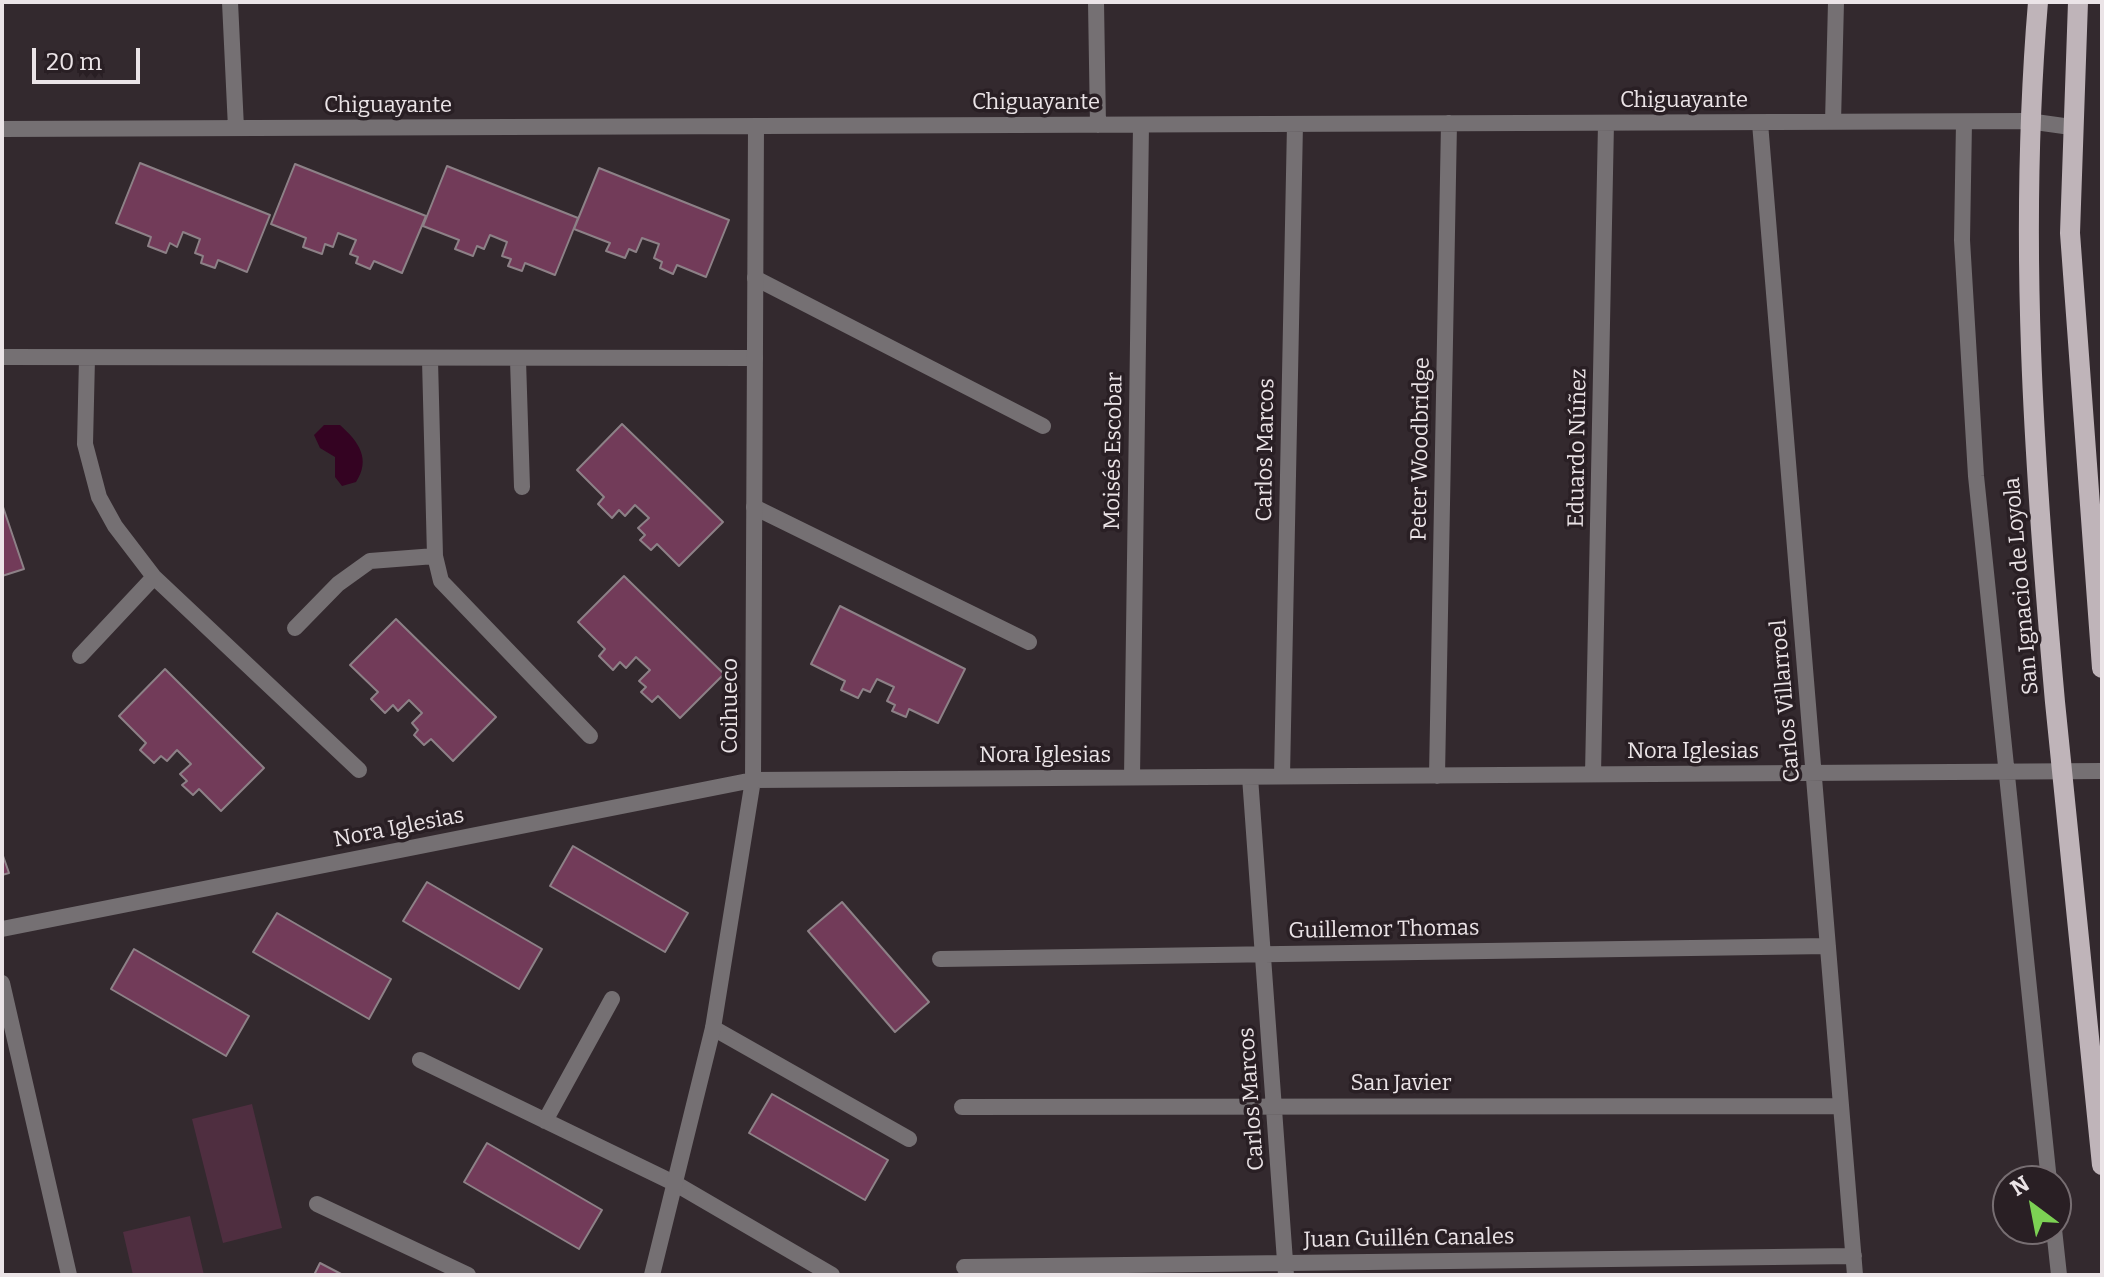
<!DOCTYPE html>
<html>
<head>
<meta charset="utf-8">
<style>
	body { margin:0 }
	#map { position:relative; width:2104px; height:1277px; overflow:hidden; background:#33292e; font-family:Bitter,serif }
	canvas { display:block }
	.frame { position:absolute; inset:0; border:4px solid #ebe4e7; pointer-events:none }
	.north { position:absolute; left:1992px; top:1165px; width:80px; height:80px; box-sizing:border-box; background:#291f24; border:2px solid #776e72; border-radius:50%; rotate:328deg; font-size:22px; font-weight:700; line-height:32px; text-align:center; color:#ebe4e7 }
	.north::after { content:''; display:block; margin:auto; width:28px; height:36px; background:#7cd154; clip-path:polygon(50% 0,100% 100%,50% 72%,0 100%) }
	.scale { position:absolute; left:32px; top:48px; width:108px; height:36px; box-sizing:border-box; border:4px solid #ebe4e7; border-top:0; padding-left:10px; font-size:24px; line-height:28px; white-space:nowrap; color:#ebe4e7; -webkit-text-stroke:6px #291f24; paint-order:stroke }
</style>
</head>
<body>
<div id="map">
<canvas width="2104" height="1277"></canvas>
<div class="frame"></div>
<div class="north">N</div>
<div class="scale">20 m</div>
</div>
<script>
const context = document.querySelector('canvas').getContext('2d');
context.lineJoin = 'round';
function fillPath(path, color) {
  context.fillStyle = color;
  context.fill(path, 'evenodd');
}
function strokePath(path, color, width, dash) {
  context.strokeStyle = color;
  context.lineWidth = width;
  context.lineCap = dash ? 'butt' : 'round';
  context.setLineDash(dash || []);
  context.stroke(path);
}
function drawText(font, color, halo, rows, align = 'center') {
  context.font = font + ' Bitter,serif';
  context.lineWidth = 7;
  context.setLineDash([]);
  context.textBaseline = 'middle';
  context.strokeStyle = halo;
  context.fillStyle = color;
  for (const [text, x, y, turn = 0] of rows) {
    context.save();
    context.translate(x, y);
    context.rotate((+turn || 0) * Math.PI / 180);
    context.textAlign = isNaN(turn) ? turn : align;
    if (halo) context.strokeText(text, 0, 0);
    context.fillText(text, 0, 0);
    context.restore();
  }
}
const green = new Path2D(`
	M252 1104 282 1228 223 1243 192 1119Z
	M190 1216 204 1275H133L123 1232Z`);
const water = new Path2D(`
	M324 425H340C359 442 371 459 356 482L342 486 335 477V457L320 448 314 435Z`);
const building = new Path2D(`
	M140 163 270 215 247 272 218 260 215 268 201 263 203 256 195 253 200 239 183 232 177 247 170 243 166 253 148 246 151 237 116 223Z
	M295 164 426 216 402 273 374 261 370 269 356 263 358 257 350 254 356 240 338 233 333 247 325 244 322 254 303 247 306 238 271 224Z
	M447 166 578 218 555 275 525 263 522 271 508 266 511 259 502 256 507 242 490 235 484 249 477 246 473 256 455 249 459 240 423 226Z
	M599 168 729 220 706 277 677 265 673 274 660 268 662 262 654 258 659 244 642 238 636 252 629 249 625 258 606 251 610 243 574 229Z
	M622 424 723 522 679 566 657 544 651 550 640 540 645 535 638 528 649 518 635 505 625 516 619 510 612 518 598 504 604 497 577 470Z
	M2 504 24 569 2 576Z
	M624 576 724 674 680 718 658 696 652 702 641 692 646 687 639 681 650 670 636 657 626 668 620 662 613 670 599 656 605 649 578 622Z
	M840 606 965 669 938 723 909 709 906 717 892 711 895 705 887 701 894 687 877 679 870 692 863 689 858 698 841 690 845 681 811 664Z
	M396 619 496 717 453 761 431 739 424 745 414 735 418 730 412 723 422 713 409 700 398 711 393 705 385 713 371 699 378 692 350 665Z
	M165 669 264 768 221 811 199 789 193 795 182 785 187 781 180 774 191 764 177 750 167 761 161 756 154 763 140 750 146 743 119 716Z
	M573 846 688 913 665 952 550 886Z
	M2 853 9 873 2 875Z
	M427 882 542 949 519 989 403 921Z
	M842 902 929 1002 895 1032 808 931Z
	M277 913 391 979 369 1019 253 952Z
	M134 949 249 1016 226 1056 111 989Z
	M772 1094 888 1160 865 1200 749 1133Z
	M487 1143 602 1210 579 1249 464 1182Z
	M320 1263 343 1275H314Z`);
const lane = new Path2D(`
	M755 278 1043 426
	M2 357 755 358
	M87 358 85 444 99 497 115 526 154 577 359 770
	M430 360 435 556 441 581 590 736
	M518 360 522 487
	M754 507 1029 642
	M295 628 338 584 370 561 435 556
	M80 656 154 577
	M2 983 69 1275
	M713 1028 909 1139
	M420 1060 676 1184 832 1275
	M545 1121 612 999
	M317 1204 468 1275`);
const street = new Path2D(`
	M230 2 236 128
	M1096 2 1098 125
	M1833 122 1836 2
	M1964 122 1962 240 1976 476 2049 1181
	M1760 123 1855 1275
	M2 129 2028 121 2071 127
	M1593 774 1606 123
	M1282 776 1295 124
	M1437 776 1449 123
	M1132 777 1141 125
	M1250 777 1286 1275
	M2 929 753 780 2102 771
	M940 959 1828 946
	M962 1107 1841 1106
	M2054 1229 2059 1275
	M964 1267 1854 1256
	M652 1275 713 1028 753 780 756 126`);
const primary = new Path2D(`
	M2038 2C2018 239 2034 466 2055 702 2070 856 2085 1010 2102 1165
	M2078 2 2070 233 2102 668`);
const streetNames = [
	["Chiguayante",1684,101],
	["Chiguayante",1036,103],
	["Chiguayante",388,106],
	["Eduardo Núñez",1578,448,-89],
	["Peter Woodbridge",1421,449,-89],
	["Carlos Marcos",1266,450,-89],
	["Moisés Escobar",1114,451,-89],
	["San Ignacio de Loyola",2022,586,-95],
	["Carlos Villarroel",1786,701,-95],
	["Coihueco",731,706,-90],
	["Nora Iglesias",1693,752],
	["Nora Iglesias",1045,756],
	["Nora Iglesias",399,828,-11],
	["Guillemor Thomas",1384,930,-1],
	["San Javier",1401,1084],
	["Carlos Marcos",1252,1099,-94],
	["Juan Guillén Canales",1409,1239,-1]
];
fillPath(green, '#4f2e40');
fillPath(water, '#340322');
fillPath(building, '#723b59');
strokePath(building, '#8d8187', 2);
strokePath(lane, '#757073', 16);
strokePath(street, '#757073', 16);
strokePath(primary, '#bfb4b9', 20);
drawText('22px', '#ebe4e7', '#291f24', streetNames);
</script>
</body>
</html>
